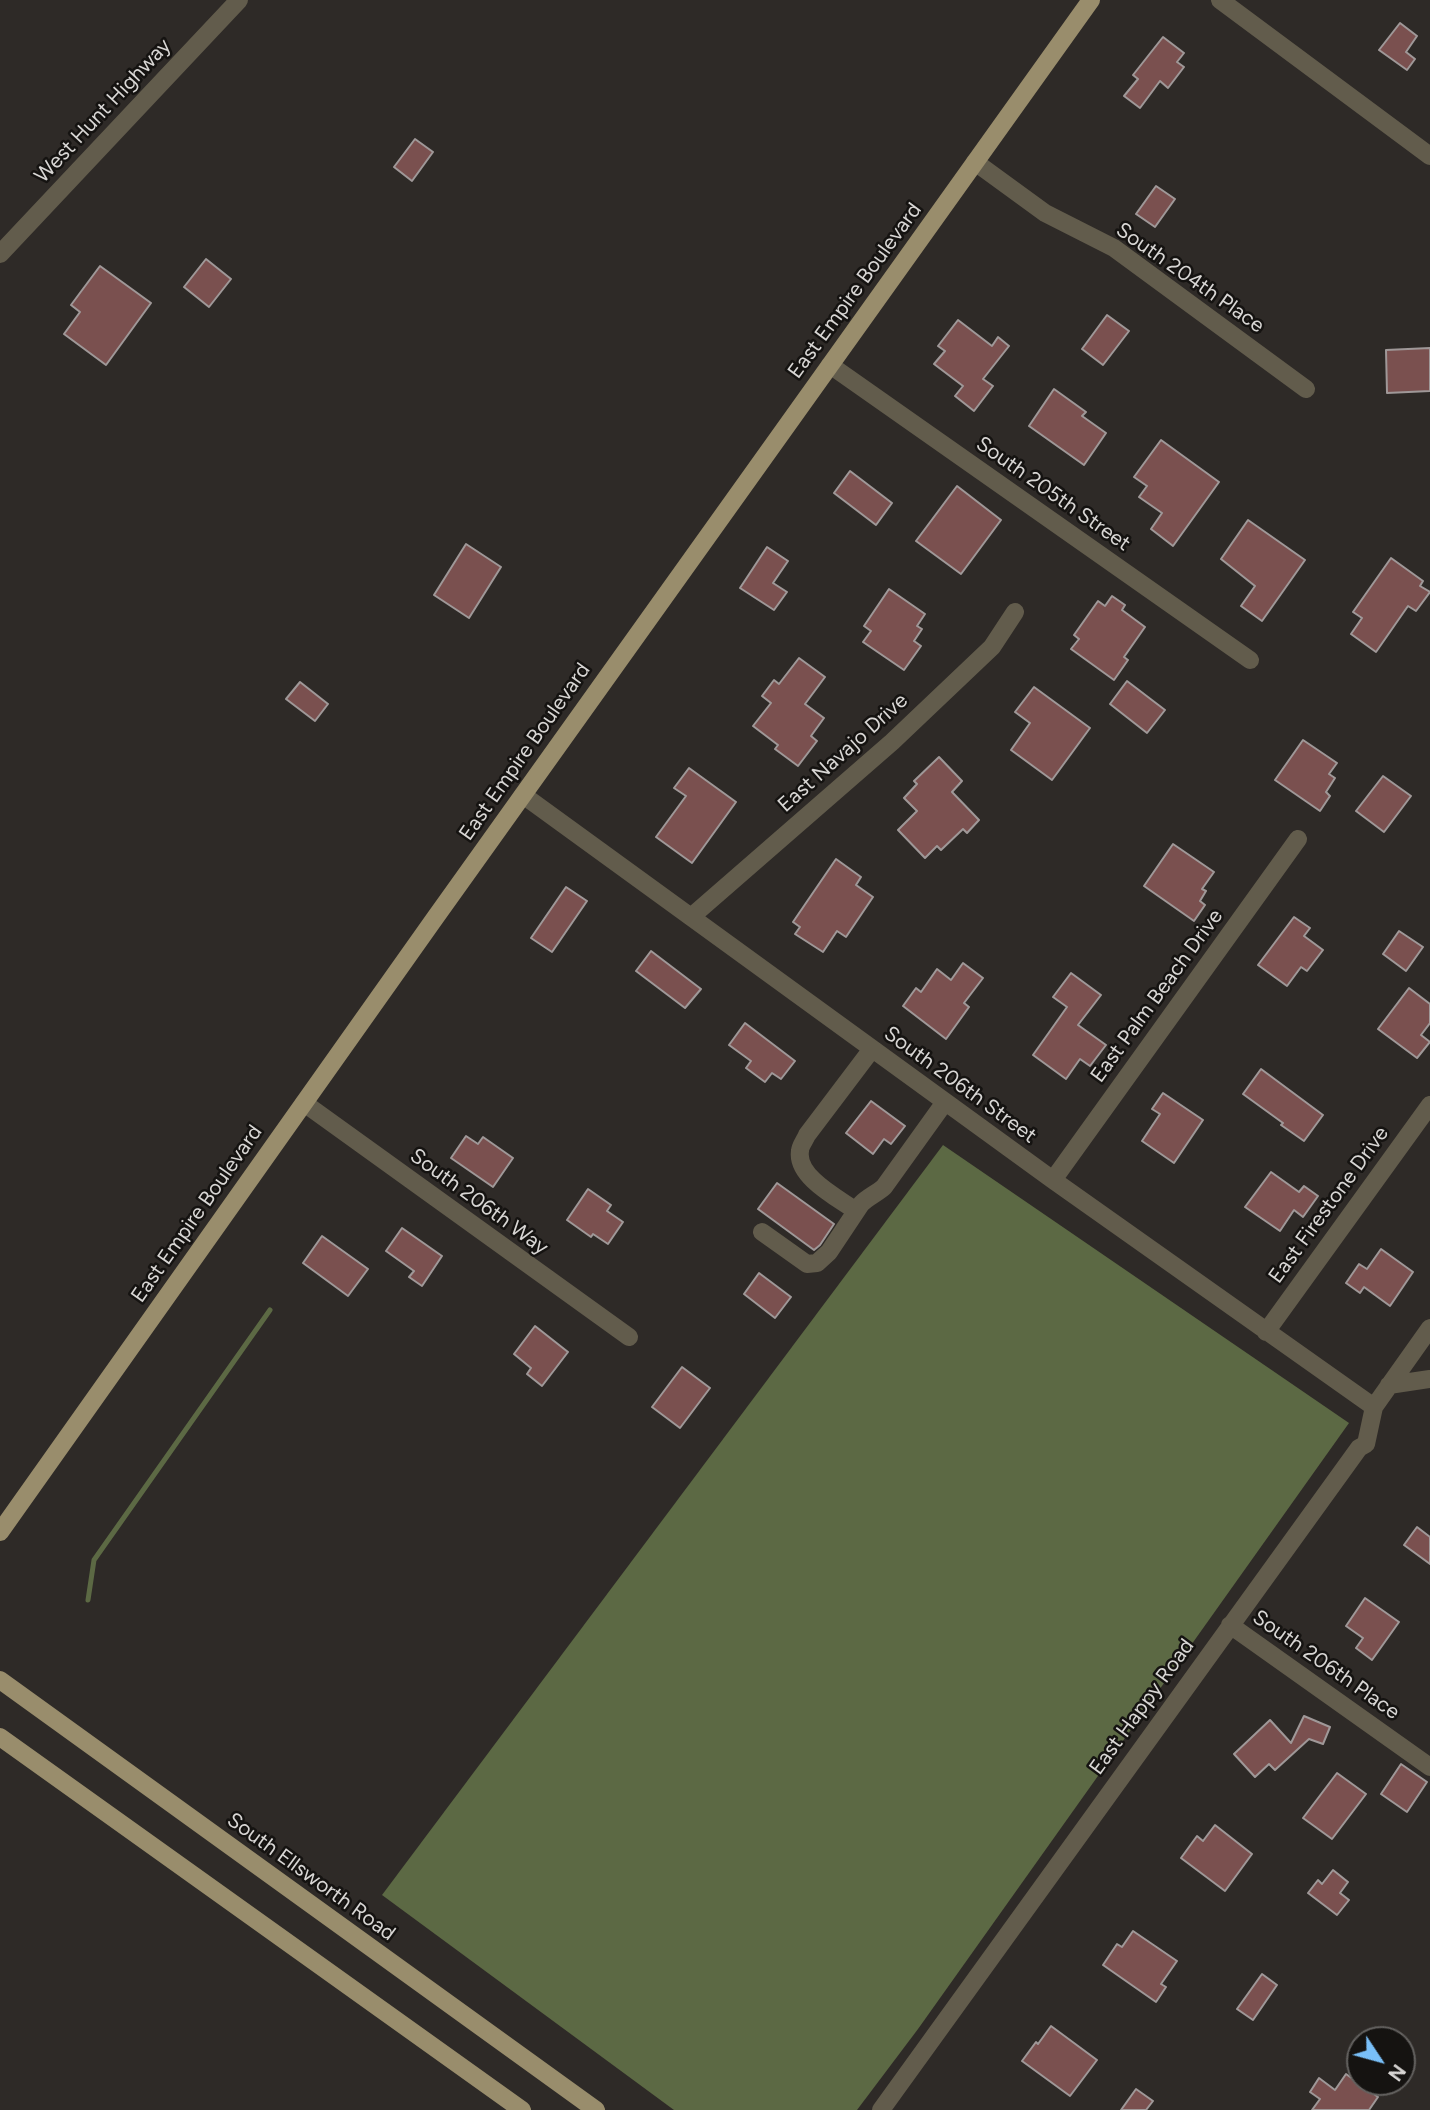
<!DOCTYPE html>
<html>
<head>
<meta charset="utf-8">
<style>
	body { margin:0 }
	#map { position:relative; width:1430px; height:2110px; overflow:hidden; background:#2e2a27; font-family:Figtree,sans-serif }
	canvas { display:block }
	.north { position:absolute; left:1346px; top:2026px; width:70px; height:70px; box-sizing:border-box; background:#151311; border:2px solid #63615f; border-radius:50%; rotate:126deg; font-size:19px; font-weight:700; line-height:28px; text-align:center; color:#d8d6d4 }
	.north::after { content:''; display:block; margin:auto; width:24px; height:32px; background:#79bff8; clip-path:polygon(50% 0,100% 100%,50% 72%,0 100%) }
</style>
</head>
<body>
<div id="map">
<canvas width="1430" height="2110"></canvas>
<div class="north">N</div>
</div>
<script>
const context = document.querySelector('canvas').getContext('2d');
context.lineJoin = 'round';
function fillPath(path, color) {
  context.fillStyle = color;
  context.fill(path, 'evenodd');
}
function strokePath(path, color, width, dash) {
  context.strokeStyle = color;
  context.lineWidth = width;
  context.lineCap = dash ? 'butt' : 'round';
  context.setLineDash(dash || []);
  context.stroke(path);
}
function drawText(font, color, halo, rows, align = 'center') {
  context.font = font + ' Figtree,sans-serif';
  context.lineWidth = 5;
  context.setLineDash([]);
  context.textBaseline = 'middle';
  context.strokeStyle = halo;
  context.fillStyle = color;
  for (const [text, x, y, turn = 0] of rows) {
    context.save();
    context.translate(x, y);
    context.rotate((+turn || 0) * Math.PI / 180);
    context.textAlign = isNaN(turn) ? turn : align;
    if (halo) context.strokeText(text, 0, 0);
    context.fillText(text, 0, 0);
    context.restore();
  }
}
const water = new Path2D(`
	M943 1145 1349 1423 918 2029 857 2110H674L382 1895Z`);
const stream = new Path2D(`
	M88 1600 94 1560 270 1310`);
const building = new Path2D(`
	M1400 23 1417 36 1406 52 1415 59 1407 70 1379 50Z
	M1163 37 1184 53 1177 62 1184 67 1168 88 1160 81 1140 108 1124 96 1138 79 1133 75Z
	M415 139 433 152 412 181 394 167Z
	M1156 186 1175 199 1155 227 1136 214Z
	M206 259 231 279 209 307 184 287Z
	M100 266 151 303 106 365 64 334 80 312 71 305Z
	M1107 315 1129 331 1103 365 1082 349Z
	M958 320 992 346 998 337 1009 346 983 379 993 386 974 411 955 396 963 386 934 364 945 351 938 346Z
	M1430 348V391L1387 393 1386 350Z
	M1054 389 1086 412 1082 416 1106 433 1084 465 1029 426Z
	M1161 440 1219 482 1173 546 1151 529 1162 513 1139 497 1147 486 1134 477Z
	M850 471 892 503 876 525 834 493Z
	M957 486 1001 520 961 574 916 541Z
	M1248 520 1305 560 1262 621 1241 606 1255 586 1221 559Z
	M466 544 501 567 469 618 434 595Z
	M767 547 788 561 773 583 787 592 774 610 740 588Z
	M1391 558 1423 581 1420 586 1430 592 1416 611 1408 606 1376 652 1351 634 1362 618 1353 612Z
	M889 589 925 614 917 626 922 629 914 641 921 646 904 670 863 642 871 631 864 626Z
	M1112 596 1125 605 1122 610 1145 627 1124 657 1128 660 1114 680 1071 649 1079 639 1074 635 1098 601 1105 606Z
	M799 658 825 677 805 704 824 718 811 736 817 741 798 766 775 749 778 745 753 726 771 703 762 696 774 680 779 684Z
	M1127 681 1165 710 1147 733 1110 704Z
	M300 682 328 704 315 721 286 699Z
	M1034 687 1090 728 1052 780 1011 750 1030 723 1015 712Z
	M1303 740 1337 763 1329 774 1335 778 1326 792 1330 796 1320 811 1275 780Z
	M939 757 962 781 952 792 979 820 967 833 963 829 941 850 937 846 925 858 898 830 917 811 904 798 917 784 914 781Z
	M689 768 736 802 692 863 656 837 686 796 674 788Z
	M1383 776 1411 796 1384 832 1356 811Z
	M1173 844 1214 872 1202 889 1206 891 1200 901 1205 905 1194 921 1144 886Z
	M836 859 861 877 856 885 873 897 846 937 837 931 823 952 795 934 800 927 793 922Z
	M566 887 587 901 552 952 531 938Z
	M1294 917 1310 928 1304 936 1323 950 1307 971 1301 967 1287 986 1258 965Z
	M1399 931 1423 947 1406 971 1383 954Z
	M651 951 701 989 685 1008 636 971Z
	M963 963 983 978 964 1003 969 1007 946 1039 903 1006 916 988 921 992 937 969 951 980Z
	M1071 973 1101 995 1078 1025 1106 1045 1090 1066 1080 1059 1066 1079 1033 1055 1067 1007 1053 997Z
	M1409 988 1430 1004V1023L1421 1035 1430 1042 1417 1058 1378 1029Z
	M745 1023 795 1061 781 1079 772 1073 765 1082 746 1068 751 1061 729 1045Z
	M1261 1069 1323 1115 1304 1141 1281 1125 1283 1123 1243 1094Z
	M1163 1093 1203 1120 1174 1163 1142 1141 1160 1114 1152 1109Z
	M871 1101 905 1126 891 1144 884 1139 873 1154 846 1133Z
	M466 1136 478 1144 483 1137 513 1158 493 1187 451 1158Z
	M1271 1172 1299 1192 1304 1186 1318 1196 1303 1217 1294 1210 1280 1231 1245 1207Z
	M777 1183 834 1224 820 1245 814 1250 758 1209Z
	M588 1189 611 1205 607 1211 623 1222 608 1244 593 1234 591 1237 567 1220Z
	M402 1228 442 1256 422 1286 409 1277 414 1271 386 1251Z
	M322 1236 368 1269 348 1296 303 1263Z
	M1381 1249 1413 1272 1390 1306 1364 1287 1360 1293 1346 1283 1359 1264 1367 1269Z
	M759 1273 791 1297 775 1318 744 1294Z
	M535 1326 568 1352 542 1386 527 1374 531 1368 514 1354Z
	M682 1367 710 1388 680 1428 652 1407Z
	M1417 1527 1430 1537V1564L1404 1545Z
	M1365 1598 1399 1622 1372 1660 1356 1648 1363 1638 1346 1626Z
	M1304 1716 1330 1727 1323 1744 1309 1739 1275 1770 1269 1764 1255 1777 1234 1754 1270 1720 1291 1743Z
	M1401 1764 1427 1782 1407 1812 1381 1794Z
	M1337 1773 1366 1794 1332 1839 1303 1818Z
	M1215 1825 1252 1854 1225 1891 1181 1858 1197 1836 1203 1841Z
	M1333 1870 1348 1882 1340 1893 1349 1900 1337 1915 1308 1893 1318 1880 1322 1884Z
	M1133 1931 1177 1961 1161 1984 1166 1987 1156 2002 1103 1965 1117 1944 1122 1947Z
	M1262 1974 1277 1985 1253 2020 1237 2009Z
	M1051 2026 1097 2060 1070 2096 1022 2061 1036 2042 1038 2044Z
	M1346 2074 1378 2097 1369 2110H1312L1320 2099 1310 2092 1319 2078 1335 2090Z
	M1136 2089 1153 2101 1146 2110H1121Z`);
const minor = new Path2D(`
	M1220 0 1430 156
	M975 162 1045 213 1114 248 1306 389
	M0 254 239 0
	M830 365 1250 660
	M523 795 1053 1180 1374 1407
	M691 917 892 742 992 647 1015 612
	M304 1103 629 1337
	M1053 1180 1298 839
	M856 1211C838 1198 796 1177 800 1151 800 1146 805 1140 807 1135L872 1049
	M762 1232 807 1264 817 1263 829 1252 861 1204C868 1197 876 1194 884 1187L945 1102
	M1266 1332 1430 1105
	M1389 1385 1430 1379
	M1230 1625 1430 1767
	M881 2110 1359 1448 1366 1444 1374 1407 1430 1328`);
const major = new Path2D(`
	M0 1532 435 918 1091 0
	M0 1680 596 2110
	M0 1737 522 2110`);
const streetNames = [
	["West Hunt Highway",103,111,-47],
	["South 204th Place",1190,278,35],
	["East Empire Boulevard",855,291,-54],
	["South 205th Street",1053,494,35],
	["East Empire Boulevard",525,752,-55],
	["East Navajo Drive",843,753,-42],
	["East Palm Beach Drive",1157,996,-54],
	["South 206th Street",960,1085,36],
	["South 206th Way",479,1202,36],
	["East Firestone Drive",1329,1205,-54],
	["East Empire Boulevard",197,1214,-55],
	["South 206th Place",1326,1665,35],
	["East Happy Road",1142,1707,-54],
	["South Ellsworth Road",311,1877,36]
];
fillPath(water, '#5c6944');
strokePath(stream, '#5c6944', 5);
fillPath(building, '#7a504f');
strokePath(building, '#9f9898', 2);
strokePath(minor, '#625c4c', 18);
strokePath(major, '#998d6c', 18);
drawText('21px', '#d8d6d4', '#151311', streetNames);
</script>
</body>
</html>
